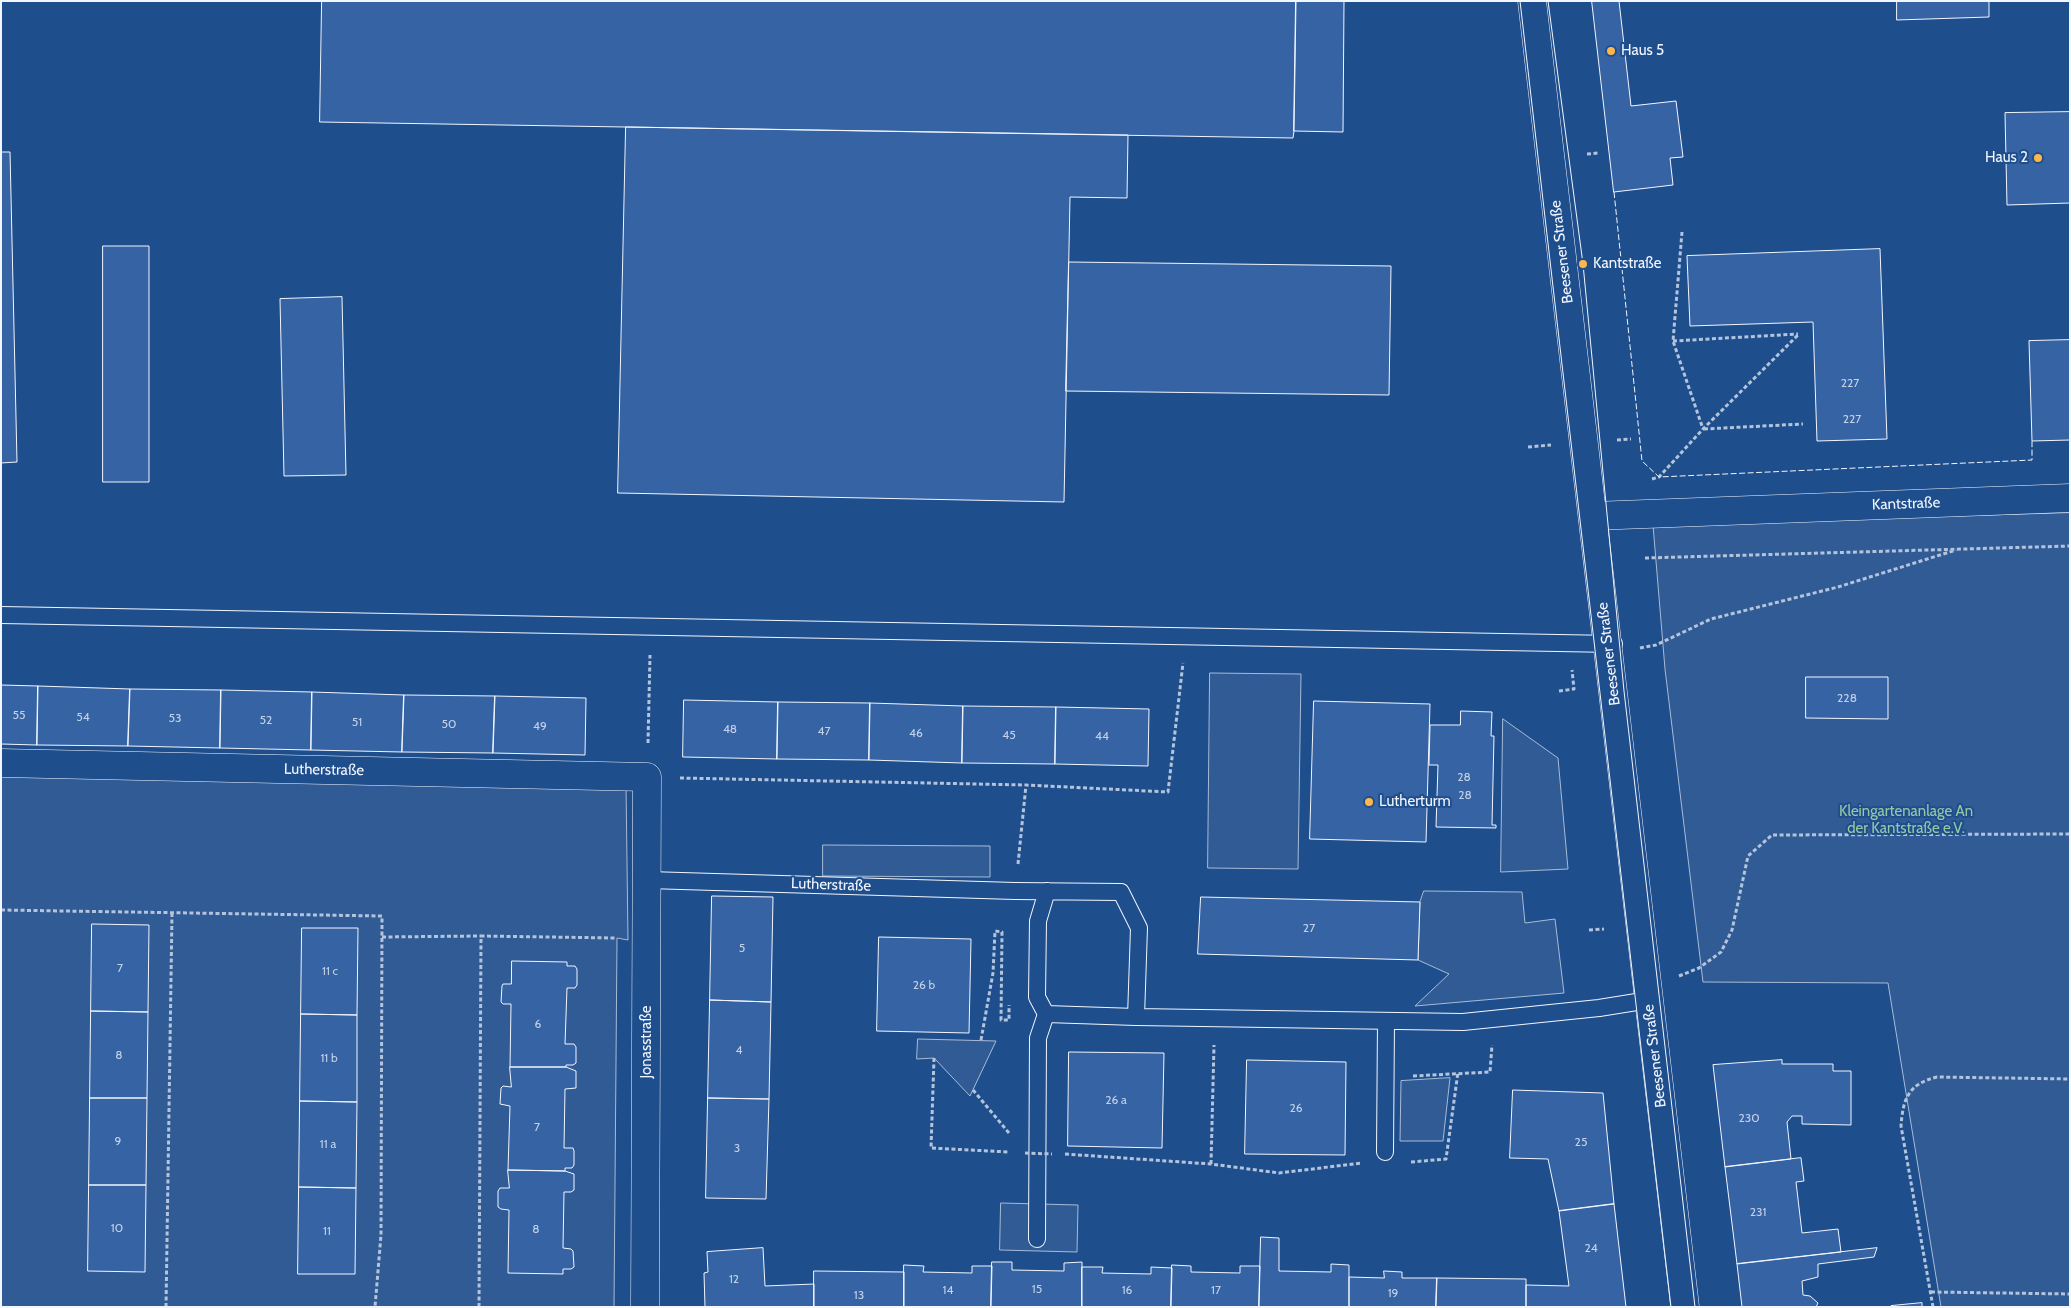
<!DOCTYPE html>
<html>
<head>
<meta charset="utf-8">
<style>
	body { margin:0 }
	#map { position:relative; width:2071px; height:1308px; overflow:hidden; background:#1f4e8c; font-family:Cabin,sans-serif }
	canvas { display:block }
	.frame { position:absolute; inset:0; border:2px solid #f2f6ff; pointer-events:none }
</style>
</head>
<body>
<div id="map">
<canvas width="2071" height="1308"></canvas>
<div class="frame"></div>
</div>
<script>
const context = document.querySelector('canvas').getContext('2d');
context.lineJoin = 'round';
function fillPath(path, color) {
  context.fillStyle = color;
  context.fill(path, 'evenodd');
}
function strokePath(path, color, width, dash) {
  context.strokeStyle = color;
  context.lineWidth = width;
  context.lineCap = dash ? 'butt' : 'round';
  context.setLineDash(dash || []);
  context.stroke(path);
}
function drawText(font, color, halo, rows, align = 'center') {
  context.font = font + ' Cabin,sans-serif';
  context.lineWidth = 4;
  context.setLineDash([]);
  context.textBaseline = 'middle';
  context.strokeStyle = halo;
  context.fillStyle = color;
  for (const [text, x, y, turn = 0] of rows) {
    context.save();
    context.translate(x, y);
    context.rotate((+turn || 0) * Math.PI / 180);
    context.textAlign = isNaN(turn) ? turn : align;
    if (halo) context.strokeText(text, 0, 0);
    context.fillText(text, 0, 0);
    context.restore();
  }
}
const built = new Path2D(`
	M2070 513V1307H1941L1888 983 1703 982 1665 669 1653 525Z
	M1210 673 1301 674 1298 869 1208 868Z
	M1503 719 1558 758 1568 869 1501 872Z
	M1 773 626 785 628 940 617 938 614 1307H1Z
	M823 845 990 846V877L823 876Z
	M1424 891 1522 892 1525 923 1555 919 1564 993 1415 1006 1449 974 1418 960 1420 902Z
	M918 1039 996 1041 970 1096 934 1058 917 1059Z
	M1450 1078 1443 1141H1400L1401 1081Z
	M1001 1203 1078 1205 1077 1252 1000 1250Z`);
const building = new Path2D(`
	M322 1H1296L1294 131 1293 138 320 122Z
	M1296 1H1344L1343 132 1294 131Z
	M1592 1H1619L1631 106 1676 101 1683 157 1670 158 1673 185 1614 192Z
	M1897 1H1989V17L1897 20Z
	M2070 112V203L2007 205 2005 113Z
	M626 127 1128 135 1127 198 1070 197 1064 502 618 493Z
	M1 152H10L17 462 1 463Z
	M103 246H149V482H103Z
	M1880 249 1887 439 1817 441 1813 322 1690 326 1687 256Z
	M1069 262 1391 266 1389 395 1066 391Z
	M342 297 346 475 284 476 280 299Z
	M2070 340V440L2032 441 2029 341Z
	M1806 677H1888V719L1806 718Z
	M1 685 38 686 37 745 1 744Z
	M38 686 130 689 128 746 37 745Z
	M130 689 221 690 220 748 128 746Z
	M221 690 312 692 311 750 220 748Z
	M312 692 404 695 402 752 311 750Z
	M404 695 495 696 493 753 402 752Z
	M495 696 586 698 585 755 493 753Z
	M684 700 778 702 777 759 683 757Z
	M1314 701 1430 704 1426 842 1310 839Z
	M778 702 870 703 869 760 777 759Z
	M870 703 963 706 962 763 869 760Z
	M963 706 1056 707 1055 764 962 763Z
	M1056 707 1149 709 1148 766 1055 764Z
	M1461 711 1492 712 1491 736H1494L1492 825H1496V828L1436 827 1438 765H1429L1430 725H1460Z
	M712 896 773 897 771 1002 710 1000Z
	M1201 897 1420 902 1418 960 1198 954Z
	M92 924 149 925 148 1012 91 1011Z
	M302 928H358L357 1015 301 1014Z
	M879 937 971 939 969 1033 877 1031Z
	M512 961 567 962V966H575L577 969V985L575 988H567L565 1044H574L576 1047V1063L573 1065H566V1067H510L511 1004H503L501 1002 502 986 503 984H511Z
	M710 1000 771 1002 769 1099 708 1098Z
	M91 1011 148 1012 147 1098H90Z
	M301 1014 357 1015V1102L300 1101Z
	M1069 1052 1164 1053 1162 1148 1068 1146Z
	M1247 1060 1346 1062 1345 1155 1245 1154Z
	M1782 1060V1064H1833V1071H1851V1125L1802 1124V1116H1792L1787 1122 1791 1159 1725 1167 1713 1065Z
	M510 1067H566L576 1071V1088L565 1089 564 1148H573L574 1151V1165L572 1168H565V1171L508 1170 510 1106 500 1104 501 1088 503 1086 511 1087Z
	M1513 1090 1603 1093 1614 1204 1559 1211 1548 1159 1510 1158Z
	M90 1098H147L146 1185H89Z
	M708 1098 769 1099 766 1199 706 1198Z
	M300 1101 357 1102 356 1188 299 1187Z
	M1801 1158 1804 1181 1796 1182 1802 1233 1838 1229 1841 1252 1737 1264 1725 1167Z
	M508 1170 565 1171 574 1174V1190L571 1192H564L563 1248 571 1249 573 1251 574 1267 571 1269H563V1274L508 1273 509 1210 501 1209 498 1207V1191L500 1188H509Z
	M89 1185H146L145 1272 88 1271Z
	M299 1187 356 1188 355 1274H298Z
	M1614 1204 1626 1307H1526V1285L1569 1286 1559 1211Z
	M1261 1237 1279 1238V1271L1331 1272V1264L1349 1265V1307H1259Z
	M763 1248 765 1286 814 1284V1307H705L704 1273 708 1272 707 1252Z
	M1877 1248 1874 1257 1818 1264V1277L1802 1281 1803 1295 1810 1296 1818 1303 1816 1307H1742L1737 1264Z
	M992 1262H1012V1270L1064 1271V1263L1082 1262V1307H991Z
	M904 1265 924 1266 923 1272 972 1273V1266H992L991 1307H904Z
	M1172 1265 1191 1266V1272L1240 1273V1266H1260L1259 1307H1171Z
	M1082 1267H1103L1102 1273 1151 1274V1267L1172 1268 1171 1307H1082Z
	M814 1271 904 1272V1307H814Z
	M1384 1271 1402 1272V1278H1437L1436 1307H1349V1277L1384 1278Z
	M1437 1278 1526 1279V1307H1436Z
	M1922 1303V1307H1891V1306Z`);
const path = new Path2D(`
	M1587 154 1598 153
	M1682 232 1673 341 1703 429
	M1673 341 1798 334
	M1704 429 1803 424
	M1617 440 1631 439
	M1528 447 1551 445
	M1652 479 1659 477 1703 429 1799 334
	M1645 558 2070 546
	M1640 648 1656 645 1711 619 1838 587 1956 550
	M1559 691 1574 689 1572 670
	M648 743 650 655
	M680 778 1026 785
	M1018 864 1026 785 1168 792 1183 663
	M1 910 382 916 381 1235 375 1307
	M1589 930 1604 929
	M382 937 481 936
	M1679 976 1699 968 1721 952 1732 930 1748 856 1772 835 2070 834
	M981 1040 993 973 995 931 1002 932 1001 1020H1009V1005
	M934 1058 931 1148 1009 1152
	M1413 1076 1490 1072 1492 1045
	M973 1090 1009 1133
	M1065 1154 1211 1164 1279 1173 1362 1163
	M1411 1162 1446 1159 1458 1072
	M1211 1164 1214 1045
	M1931 1292 2070 1294
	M166 1307 172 913
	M479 1307 481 936 615 938
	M1933 1307 1901 1126C1903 1099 1908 1084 1937 1077L2070 1079`);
const lane = new Path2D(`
	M1 615 1614 644
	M648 880 1015 891 1121 892 1139 928 1136 1017 1046 1014 1037 997 1038 921 1047 891
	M1136 1017 1463 1022 1599 1008 1649 1000
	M1385 1152 1386 1021
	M1037 1239 1038 1038 1046 1014`);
const street = new Path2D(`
	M1593 516 2070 498
	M1 763 647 777 645 1307`);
const secondary = new Path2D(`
	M1532 1 1685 1307`);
const tram = new Path2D(`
	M1520 1 1671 1307
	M1548 1 1583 264 1624 691 1695 1307`);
const pathBridge = new Path2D(`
	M1025 1153 1052 1154`);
const fence = new Path2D(`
	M1614 192 1642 461 1659 477 2032 460V441`);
const markers = [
	[1611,51,5,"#ffb74d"],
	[2038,158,5,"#ffb74d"],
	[1583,264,5,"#ffb74d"],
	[1369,802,5,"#ffb74d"]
];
const numberNames = [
	["227",1850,383],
	["227",1852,419],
	["228",1847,698],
	["55",19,715],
	["54",83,717],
	["53",175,718],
	["52",266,720],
	["51",357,722],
	["50",449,724],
	["49",540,726],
	["48",730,729],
	["47",824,731],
	["46",916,733],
	["45",1009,735],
	["44",1102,736],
	["28",1464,777],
	["28",1465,795],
	["27",1309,928],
	["5",742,948],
	["7",120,968],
	["11 c",330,971],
	["26 b",924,985],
	["6",538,1024],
	["4",739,1050],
	["8",119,1055],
	["11 b",329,1058],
	["26 a",1116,1100],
	["26",1296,1108],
	["230",1749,1118],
	["7",537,1127],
	["9",118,1141],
	["25",1581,1142],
	["11 a",328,1144],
	["3",737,1148],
	["231",1758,1212],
	["10",117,1228],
	["8",536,1229],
	["11",327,1231],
	["24",1591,1248],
	["12",734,1279],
	["15",1037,1289],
	["14",948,1290],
	["16",1127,1290],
	["17",1216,1290],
	["19",1393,1293],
	["13",859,1295]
];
const poiNames = [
	["Haus 5",1621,51],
	["Haus 2",2028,158,"right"],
	["Kantstraße",1593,264],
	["Lutherturm",1379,802]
];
const streetNames = [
	["Beesener Straße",1562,252,-97],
	["Kantstraße",1906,504,-2],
	["Beesener Straße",1609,654,-97],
	["Lutherstraße",324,770,1],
	["Lutherstraße",831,885,2],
	["Jonasstraße",647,1042,-90],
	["Beesener Straße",1655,1056,-97]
];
const parkNames = [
	["Kleingartenanlage An",1906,812],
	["der Kantstraße e.V.",1906,829]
];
fillPath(built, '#305b95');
strokePath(built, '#a8bbd7', 1);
fillPath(building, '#3563a3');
strokePath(building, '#f2f6ff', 1);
strokePath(lane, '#f2f6ff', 18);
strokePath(street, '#f2f6ff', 29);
strokePath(secondary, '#f2f6ff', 29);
strokePath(path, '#b3c4dc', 3, [4, 2.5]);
strokePath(lane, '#1f4e8c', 16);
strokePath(street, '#1f4e8c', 28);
strokePath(secondary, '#1f4e8c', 28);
strokePath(tram, '#f2f6ff', 1);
strokePath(pathBridge, '#b3c4dc', 3, [4, 2.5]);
strokePath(fence, '#f2f6ff', 1, [6, 2.5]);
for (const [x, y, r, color] of markers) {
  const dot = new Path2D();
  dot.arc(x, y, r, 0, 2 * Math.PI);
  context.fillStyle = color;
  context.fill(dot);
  strokePath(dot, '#1f4e8c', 2);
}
drawText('12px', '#c3d1e8', null, numberNames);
drawText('15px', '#f2f6ff', '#1f4e8c', poiNames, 'left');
drawText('15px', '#f2f6ff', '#1f4e8c', streetNames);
drawText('15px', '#97c8a6', '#1f4e8c', parkNames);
</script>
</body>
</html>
